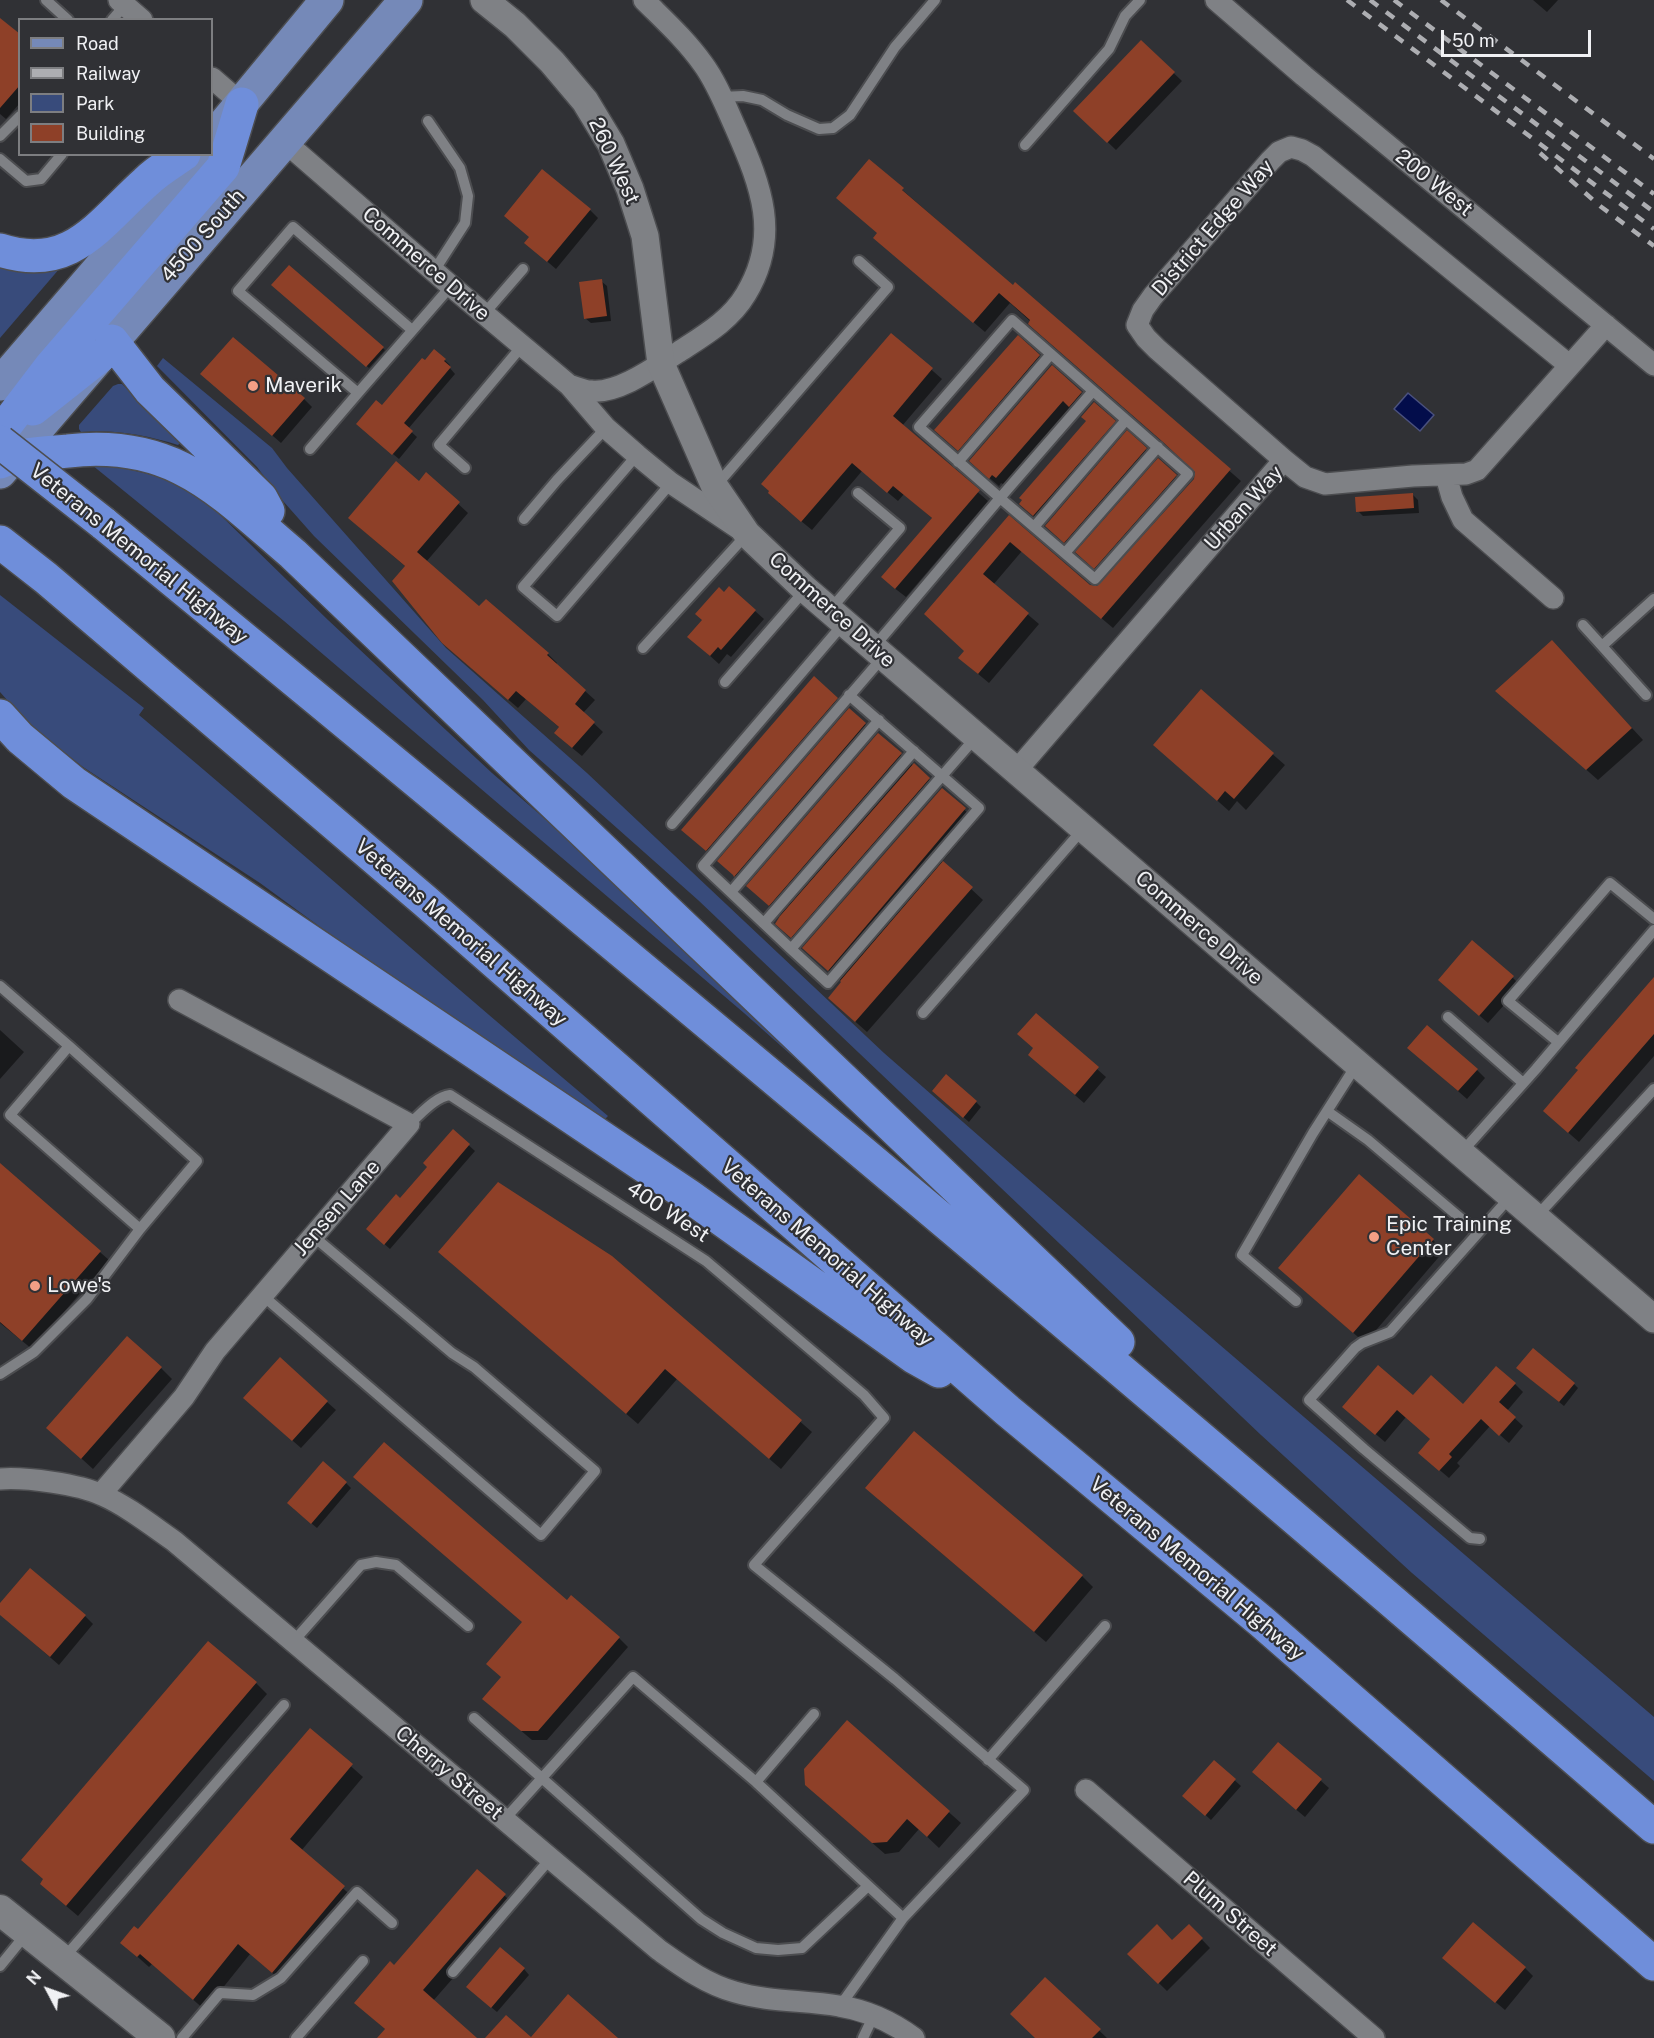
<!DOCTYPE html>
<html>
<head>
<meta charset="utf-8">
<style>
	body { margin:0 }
	#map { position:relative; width:1654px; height:2038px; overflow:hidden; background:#303135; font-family:"Public Sans",sans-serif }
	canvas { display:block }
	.legend { position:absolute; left:18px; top:18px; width:195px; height:138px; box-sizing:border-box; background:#303135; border:2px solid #7d7e81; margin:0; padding:8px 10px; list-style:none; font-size:18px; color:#f0f1f4 }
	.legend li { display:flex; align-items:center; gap:12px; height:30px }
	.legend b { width:30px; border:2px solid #7d7e81 }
	.north { position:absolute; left:18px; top:1960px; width:60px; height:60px; -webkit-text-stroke:4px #303135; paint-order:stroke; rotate:311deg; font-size:16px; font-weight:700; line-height:24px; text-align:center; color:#f0f1f4 }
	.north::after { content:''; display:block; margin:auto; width:21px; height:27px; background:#f0f1f4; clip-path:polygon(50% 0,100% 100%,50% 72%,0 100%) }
	.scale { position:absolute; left:1441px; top:30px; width:150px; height:27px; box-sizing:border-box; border:3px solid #f0f1f4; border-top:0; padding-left:8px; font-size:18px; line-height:21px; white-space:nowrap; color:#f0f1f4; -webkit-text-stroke:4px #303135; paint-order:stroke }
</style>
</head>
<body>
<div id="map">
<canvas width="1654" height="2038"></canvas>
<ul class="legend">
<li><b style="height:8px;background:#7589b8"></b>Road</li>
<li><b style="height:8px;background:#adaeb2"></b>Railway</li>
<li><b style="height:16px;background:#384b7b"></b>Park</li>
<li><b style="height:16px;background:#8e4028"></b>Building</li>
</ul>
<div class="north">N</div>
<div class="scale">50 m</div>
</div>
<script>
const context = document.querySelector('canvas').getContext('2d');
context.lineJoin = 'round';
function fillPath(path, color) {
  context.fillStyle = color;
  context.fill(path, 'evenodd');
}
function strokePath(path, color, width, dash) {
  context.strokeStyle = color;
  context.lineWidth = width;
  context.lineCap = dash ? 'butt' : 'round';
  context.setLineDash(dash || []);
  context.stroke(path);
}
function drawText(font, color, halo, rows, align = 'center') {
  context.font = font + ' "Public Sans",sans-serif';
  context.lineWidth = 4.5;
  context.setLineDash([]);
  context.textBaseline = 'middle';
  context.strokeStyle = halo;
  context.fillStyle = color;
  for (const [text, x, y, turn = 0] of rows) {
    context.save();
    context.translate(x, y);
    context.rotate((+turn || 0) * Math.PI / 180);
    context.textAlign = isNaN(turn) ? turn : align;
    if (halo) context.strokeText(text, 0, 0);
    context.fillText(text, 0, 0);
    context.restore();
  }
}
const green = new Path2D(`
	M0 264 60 268 0 338Z
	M163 358 272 448 287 468 446 648 587 773 884 1053 1122 1261 1654 1717V1781L1412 1573 1261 1435 698 900 529 750 483 700 314 536 283 501 257 467 157 366Z
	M118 384H122L181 442 178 445C147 435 113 429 81 432L79 429V425L113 386Z
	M92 465 118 467 166 478 182 486 210 505 328 620 492 773 656 915 824 1070 817 1078 744 1013 284 621Z
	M0 595 144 708 139 715C296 847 451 984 608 1116L605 1119 364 959 260 883 83 767 29 725 0 692Z`);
const water = new Path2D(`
	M1408 393 1434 415 1420 431 1394 409Z`);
const shadow = new Path2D(`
	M1533 0H1558L1547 12Z
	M0 29 20 36V103L6 119 0 114Z
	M1141 42 1182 81 1116 150 1075 111Z
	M869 161 1014 287 1016 285 1241 481 1113 628 1022 551 993 585 1039 624 989 683 971 668 966 652 937 625 1009 517 1089 586 1099 587 1195 480 1197 472 1010 303 985 332 886 248 878 234Z
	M590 210 598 218 556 269 535 251 531 238Z
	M289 267 385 350 369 368 274 285Z
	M601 281 607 286 611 321 591 323 585 318Z
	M892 335 942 379 902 426 988 501 906 597 893 587 933 519 904 494 898 501 862 471 812 530 779 503Z
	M1018 337 1048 364 967 458 944 438Z
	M435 351 450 365 449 367 455 374 408 429 417 437 399 459 364 430 382 407Z
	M1052 367 1090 401 1005 485 1001 483 999 486 979 469Z
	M211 382 304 399 312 407 281 443Z
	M1115 422 1123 430 1042 524 1029 512Z
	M1127 433 1154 457 1073 550 1055 534Z
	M1158 460 1185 484 1103 576 1086 561Z
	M426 474 468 513 426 562 480 608 548 654 557 663 556 665 595 700 583 713 603 732 582 756 565 742 560 728 526 699 518 708 454 653 406 567 359 527 419 483Z
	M1412 494 1418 500 1419 513 1363 516 1358 511Z
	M729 588 764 619 731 657 727 654 719 664 698 645 724 594Z
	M1563 653 1643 740 1598 780 1497 691Z
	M1201 692 1285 765 1246 810 1237 801 1229 811 1155 745Z
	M837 699 845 707 715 858 691 838Z
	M849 710 874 732 743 884 719 861Z
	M878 735 938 787 800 945 786 932 782 918 748 886Z
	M942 790 977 821 942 862 983 900 867 1032 841 1009 843 983 815 959Z
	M1513 978 1521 986 1488 1023 1448 988Z
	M1654 979V1056L1579 1142 1555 1121Z
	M1036 1015 1106 1077 1084 1103 1038 1063 1035 1049Z
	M0 1030 24 1052 0 1079Z
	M1418 1056 1477 1070 1485 1078 1467 1099Z
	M939 1096 976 1102 981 1107 969 1122Z
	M453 1131 475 1151 390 1249 373 1234 428 1167Z
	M0 1165 109 1260 32 1349 0 1323Z
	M1433 1240 1444 1251 1365 1343 1291 1279Z
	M612 1257 812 1432 781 1469 677 1379 638 1424 451 1263Z
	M161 1368 172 1379 93 1469 60 1439Z
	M1522 1372 1574 1384 1578 1388 1564 1406Z
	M1515 1384 1523 1392 1507 1411 1523 1426 1509 1443 1490 1426 1457 1463 1460 1466 1449 1478 1429 1461 1432 1439 1406 1417 1385 1442 1353 1415 1414 1397 1463 1406Z
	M327 1402 336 1410 301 1448 253 1406Z
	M346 1483 351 1488 317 1528 294 1509Z
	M878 1499 1082 1576 1093 1587 1046 1642Z
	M0 1605 85 1616 93 1624 59 1665 0 1614Z
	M619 1638 628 1647 547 1740H532L494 1708Z
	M256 1683 267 1694 78 1916 53 1895 44 1880Z
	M847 1722 961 1823 939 1848 919 1829 899 1852 885 1854 818 1796Z
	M310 1730 363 1777 301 1851 355 1899 284 1983 250 1954 205 2010 152 1964 149 1967 122 1943 138 1931Z
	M1279 1744 1329 1788 1305 1817 1262 1781Z
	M1214 1762 1241 1786 1211 1820 1190 1801Z
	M477 1871 516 1906 433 2001 475 2038H379L386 2030 367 2013 394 1967Z
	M1189 1926 1210 1948 1167 1991 1129 1954 1172 1942Z
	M1453 1966 1525 1968 1533 1976 1505 2010Z
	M524 1969 529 1975 497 2012 474 1993Z
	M1045 1979 1107 2038H1037Z`);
const building = new Path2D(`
	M0 18 20 34V85L0 108Z
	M1141 40 1175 72 1107 143 1073 111Z
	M869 159 904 188 902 190 1013 285 1015 282 1231 469 1101 619 1010 542 983 574 1029 613 978 674 958 658 964 651 924 614 1009 515 1090 585 1097 586 1194 479 1195 472 1163 442 1028 324 1030 320 999 293 973 323 873 238 877 233 836 198Z
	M542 169 591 209 547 262 524 243 529 237 504 216Z
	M289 265 384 347 366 367 271 285Z
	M602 279 607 316 584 319 579 282Z
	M891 333 933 368 893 416 980 490 895 589 881 577 932 518 893 486 887 493 852 463 801 522 768 493 769 491 761 484Z
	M1018 335 1040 355 958 451 934 430Z
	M233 337 305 398 272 436 200 374Z
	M434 349 446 359 444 361 451 367 404 423 413 431 392 455 356 424 376 400 382 405 422 358 425 360Z
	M1052 365 1082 392 1069 407 1063 401 996 478 992 475 989 479 969 461Z
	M1094 402 1116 421 1033 516 1019 504 1022 500 1019 498 1086 421 1081 417Z
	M1127 430 1147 448 1064 543 1045 526Z
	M1158 458 1177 475 1094 569 1075 552Z
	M396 461 419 481 426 472 460 502 417 552 479 606 486 599 549 653 547 655 586 690 575 704 595 722 572 748 554 733 559 727 516 691 508 700 442 643 392 581 405 566 348 518Z
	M1413 493 1414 508 1356 512 1355 497Z
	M729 586 756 610 721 650 718 647 710 656 687 637 702 620 695 614 719 587 724 592Z
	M1552 640 1632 728 1586 770 1495 691Z
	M814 676 838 698 706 851 681 830Z
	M1201 689 1274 753 1234 799 1225 791 1217 801 1153 745Z
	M849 708 866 723 734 877 733 875 717 861Z
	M878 733 902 753 769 906 746 886Z
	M914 763 930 778 791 938 775 924 780 916Z
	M942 788 966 808 828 971 802 948Z
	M943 861 973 887 855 1022 828 998 841 982 840 981Z
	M1472 940 1514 976 1479 1016 1438 980Z
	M1654 977V1034L1568 1133 1543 1111 1578 1070 1575 1068Z
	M1036 1013 1099 1067 1075 1095 1028 1055 1033 1048 1017 1034Z
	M1427 1025 1478 1069 1458 1091 1407 1048Z
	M946 1074 977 1101 963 1118 932 1091Z
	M453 1129 470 1144 384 1245 366 1229 396 1194 400 1198 427 1167 423 1163Z
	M0 1163 101 1251 22 1341 0 1322Z
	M1359 1174 1434 1239 1353 1333 1278 1268Z
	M498 1182 612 1256 802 1420 769 1459 665 1369 626 1414 438 1252Z
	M127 1336 162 1367 81 1459 46 1428Z
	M1533 1348 1575 1383 1559 1402 1516 1368Z
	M280 1357 328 1401 292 1441 243 1398Z
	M1378 1365 1413 1395 1431 1375 1463 1404 1496 1366 1516 1383 1499 1402 1516 1417 1499 1436 1481 1419 1449 1454 1452 1457 1439 1471 1418 1453 1430 1439 1397 1410 1375 1435 1342 1407Z
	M914 1431 1083 1575 1034 1632 865 1488Z
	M384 1442 567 1600 571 1595 620 1637 538 1731H521L482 1699 501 1677 486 1664 522 1622 353 1477Z
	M323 1461 347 1482 311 1524 287 1503Z
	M30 1568 86 1615 50 1657 0 1615V1603Z
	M208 1641 257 1682 66 1906 40 1884 43 1879 21 1860Z
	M847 1720 950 1811 927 1837 907 1819 887 1842 872 1843 805 1785 804 1769Z
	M310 1728 353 1764 290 1839 345 1886 272 1973 238 1944 193 2000 140 1954 137 1957 120 1943 134 1926 138 1929Z
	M1278 1742 1322 1779 1296 1810 1252 1772Z
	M1214 1760 1236 1779 1205 1816 1182 1796Z
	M477 1869 506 1894 423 1990 477 2038H377L385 2029 354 2003 390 1961 394 1965Z
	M1473 1922 1526 1967 1495 2003 1442 1958Z
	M1157 1924 1172 1940 1189 1924 1203 1938 1158 1984 1127 1954Z
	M500 1947 525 1968 491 2008 466 1987Z
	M1045 1977 1101 2029 1092 2038H1035L1010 2014Z
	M568 1994 618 2038H485L506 2015 531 2037Z`);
const service = new Path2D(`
	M46 0 68 20
	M112 20 125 5
	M721 97 743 96 762 100 787 115 819 129 833 128 850 115 895 47 935 0
	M428 121 460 168 468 196 465 223 434 271
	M0 136 20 116
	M1025 145 1109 49 1125 16 1140 0
	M0 159 26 181 41 179 62 154
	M484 314 523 269
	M412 330 293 227 238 291 358 393 451 286
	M310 449 358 393
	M637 455 523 587 557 616 671 483
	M958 462 1051 354
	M465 468 439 445 522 346
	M715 487 888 287 859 261
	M524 519 557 480 606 428
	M1034 527 1126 420
	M1065 553 1158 447
	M830 610 900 528 858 493
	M1583 625 1602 646
	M643 648 747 534
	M873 648 1000 498 1095 579 1188 474 1012 320 919 427 1000 498 1093 391
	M883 657 703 866 791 949 976 737
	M725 682 805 590
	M1646 695 1602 646 1654 599
	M672 824 844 623
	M731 892 879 720
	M764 923 914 751
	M791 949 828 983 979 808 849 695
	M0 986 69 1046 10 1115 140 1229 87 1299 34 1352 0 1374
	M923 1013 1083 829
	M1448 1017 1523 1083
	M1558 1042 1508 1001 1610 883 1654 919
	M69 1046 197 1161 140 1229
	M1327 1111 1368 1140 1478 1233
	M409 1124C421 1114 435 1097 450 1095L706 1261 864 1395 884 1418 754 1565 895 1679 1024 1790 903 1918
	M1461 1153 1536 1069 1654 930
	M1536 1217 1654 1089
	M262 1295 541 1535 595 1471 474 1367 452 1353 313 1236
	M1296 1301 1242 1255 1313 1133 1357 1064
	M1480 1539 1470 1538 1364 1449 1309 1400 1355 1348 1362 1343 1390 1332 1511 1196
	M293 1642 361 1565 376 1562 396 1565 468 1626
	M474 1718 701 1919 723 1933 756 1948 778 1950 802 1948 868 1886
	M988 1760 1105 1626
	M756 1782 814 1714
	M504 1820 633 1677 756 1782 903 1918 840 2006
	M63 1959 284 1705
	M0 1966 26 1934
	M453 1972 550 1859
	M182 2038 220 1993 253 1995 281 1978 357 1892 392 1923
	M296 2038 363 1961
	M863 2038 874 2015`);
const minor = new Path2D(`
	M119 0 142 20
	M1216 0 1304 76 1654 365
	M212 78 242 104
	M285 142 451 286 569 385 606 428 637 455 671 483 738 528
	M1569 365 1313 156 1302 150 1291 147 1279 152 1270 161 1153 296 1143 310 1137 325 1146 338 1157 349 1284 460 1305 477 1325 484 1413 476 1466 474 1477 470 1606 325
	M569 385C576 387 584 391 591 391 618 394 655 367 677 353 703 336 730 321 746 294 781 236 761 186 736 129 726 107 717 83 703 64 686 40 665 21 644 0
	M1446 476 1452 497 1463 520 1553 598
	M1016 771 1284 460
	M0 1479C25 1477 79 1484 102 1495 127 1506 151 1525 174 1541L659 1950C683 1967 706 1984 735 1992 769 2002 804 2000 839 2006 866 2010 892 2022 914 2038
	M101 1494 184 1397 215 1351 409 1124 179 1000
	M1086 1790 1374 2038`);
const tertiary = new Path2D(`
	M484 0 515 25 552 62 585 101 611 144 630 189 645 236 661 364 715 487 747 534 805 589 1654 1319`);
const secondary = new Path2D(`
	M0 1910 160 2038`);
const primary = new Path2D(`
	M212 139 327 0
	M0 384 198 154
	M0 472 406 0`);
const motorway = new Path2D(`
	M0 250C71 273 99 224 146 182 157 171 171 163 184 154
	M112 341 150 390 261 498 268 511
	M33 409 100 356
	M0 433 51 366 223 167 242 104
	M0 462C22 453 45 453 68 451 174 439 219 491 293 554L1118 1342
	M103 523C625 951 1143 1384 1654 1827
	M0 542 46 578 425 901 1008 1411 1262 1622 1654 1964
	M0 716 20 738 74 783 689 1196 914 1357 939 1371`);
const rail = new Path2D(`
	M1347 0 1654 229
	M1370 0 1654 212
	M1394 0 1654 194
	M1441 0 1654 159
	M1540 153 1600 206 1654 246`);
const motorwayBridge = new Path2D(`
	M0 442 103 523`);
const markers = [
	[253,386,6,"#f39f85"],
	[1374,1237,6,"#f39f85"],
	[35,1286,6,"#f39f85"]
];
const streetNames = [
	["260 West",614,161,65],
	["200 West",1434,183,39],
	["District Edge Way",1213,228,-49],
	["4500 South",203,236,-49],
	["Commerce Drive",426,264,41],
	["Urban Way",1244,508,-48],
	["Veterans Memorial Highway",139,554,39],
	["Commerce Drive",832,610,42],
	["Commerce Drive",1199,928,41],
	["Veterans Memorial Highway",461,933,41],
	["Jensen Lane",337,1208,-49],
	["400 West",668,1212,33],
	["Veterans Memorial Highway",827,1253,41],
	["Veterans Memorial Highway",1197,1569,40],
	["Cherry Street",449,1773,40],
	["Plum Street",1230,1914,41]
];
const poiNames = [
	["Maverik",265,386],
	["Epic Training",1386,1225],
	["Center",1386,1249],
	["Lowe's",47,1286]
];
fillPath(green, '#384b7b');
fillPath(water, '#030d4b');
strokePath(water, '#4a517e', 1.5);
fillPath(shadow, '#0007');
fillPath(building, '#8e4028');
strokePath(service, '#4c4d50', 14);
strokePath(minor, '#4c4d50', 24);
strokePath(tertiary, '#4c4d50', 30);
strokePath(secondary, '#4c4d50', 33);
strokePath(primary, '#4c4d50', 36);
strokePath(motorway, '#4c4d50', 36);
strokePath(service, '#7f8185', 10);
strokePath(minor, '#7f8185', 21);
strokePath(tertiary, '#7f8185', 27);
strokePath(secondary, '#7f8185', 30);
strokePath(primary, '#7589b8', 33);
strokePath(motorway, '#6f8eda', 33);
strokePath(rail, '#adaeb2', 4.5, [10, 10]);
strokePath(motorwayBridge, '#4c4d50', 36, []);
strokePath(motorwayBridge, '#6f8eda', 33);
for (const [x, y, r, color] of markers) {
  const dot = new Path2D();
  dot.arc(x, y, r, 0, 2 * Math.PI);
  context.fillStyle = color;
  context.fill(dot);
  strokePath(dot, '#303135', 2);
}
drawText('21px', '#f0f1f4', '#303135', streetNames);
drawText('21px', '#f0f1f4', '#303135', poiNames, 'left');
</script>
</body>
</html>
